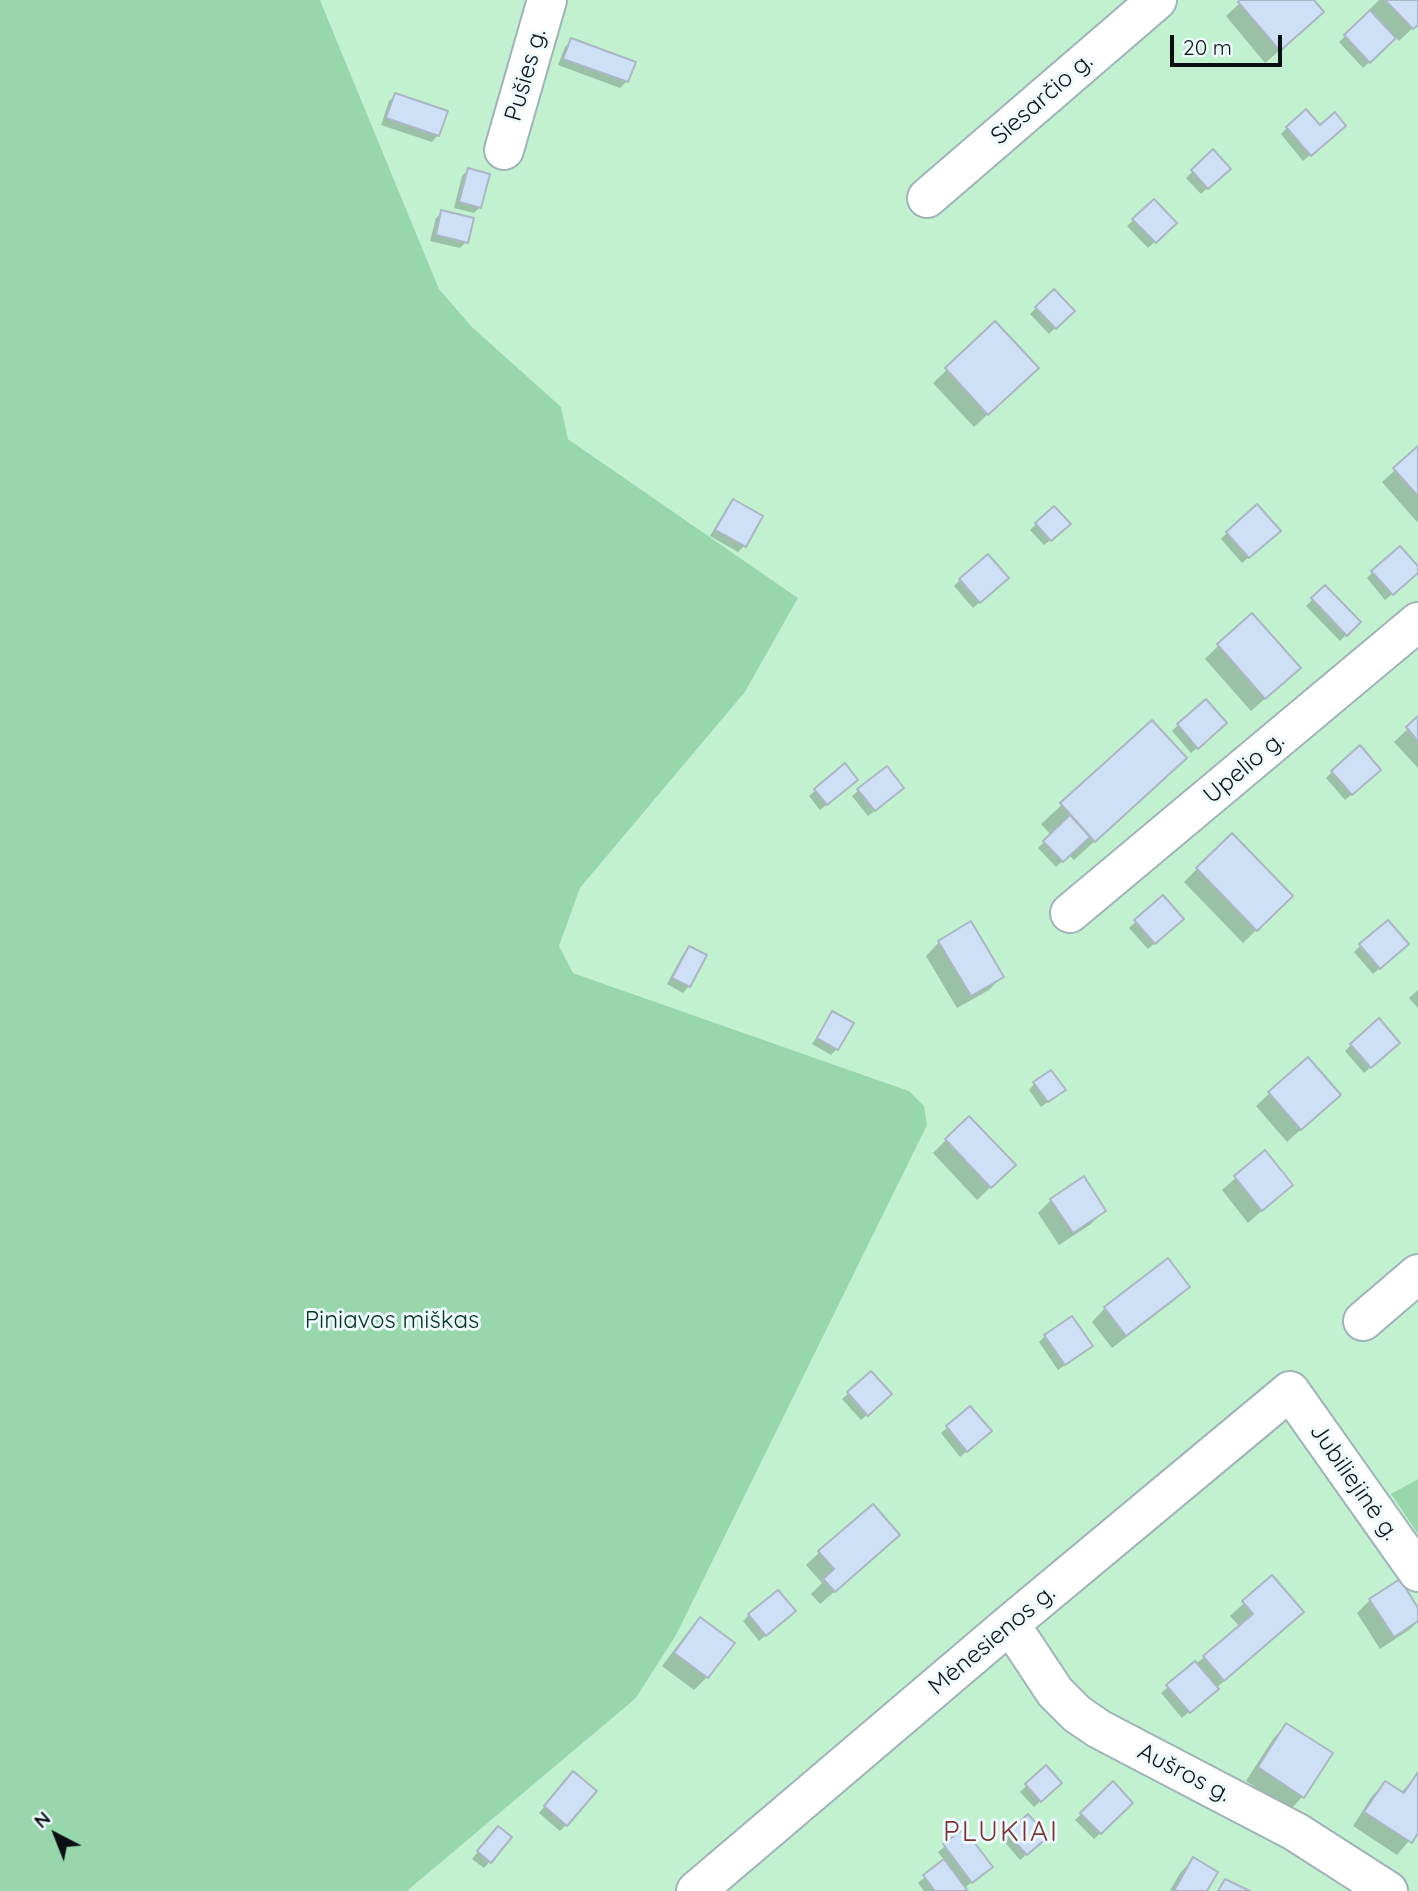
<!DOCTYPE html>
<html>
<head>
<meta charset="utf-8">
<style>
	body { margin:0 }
	#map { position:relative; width:1418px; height:1891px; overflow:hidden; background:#edf9fd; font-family:Quicksand,sans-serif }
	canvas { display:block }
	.north { position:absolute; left:21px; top:1800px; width:70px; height:70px; -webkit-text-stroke:5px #edf9fd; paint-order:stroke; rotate:318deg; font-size:19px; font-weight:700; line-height:28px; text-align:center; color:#0a1013 }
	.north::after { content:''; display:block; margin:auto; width:24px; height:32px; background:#0a1013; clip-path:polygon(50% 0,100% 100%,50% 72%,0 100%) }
	.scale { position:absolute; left:1170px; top:35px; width:112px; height:32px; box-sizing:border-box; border:4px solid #0a1013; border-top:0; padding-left:9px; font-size:21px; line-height:24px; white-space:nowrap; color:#0a1013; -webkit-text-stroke:5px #edf9fd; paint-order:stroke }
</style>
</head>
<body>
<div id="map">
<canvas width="1418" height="1891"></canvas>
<div class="north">N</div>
<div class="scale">20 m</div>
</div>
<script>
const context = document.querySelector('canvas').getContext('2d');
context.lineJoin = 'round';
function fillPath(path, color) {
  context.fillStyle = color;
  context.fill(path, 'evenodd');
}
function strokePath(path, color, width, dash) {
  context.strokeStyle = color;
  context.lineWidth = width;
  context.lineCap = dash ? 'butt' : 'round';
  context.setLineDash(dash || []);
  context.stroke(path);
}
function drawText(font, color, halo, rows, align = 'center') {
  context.font = font + ' Quicksand,sans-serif';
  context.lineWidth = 6;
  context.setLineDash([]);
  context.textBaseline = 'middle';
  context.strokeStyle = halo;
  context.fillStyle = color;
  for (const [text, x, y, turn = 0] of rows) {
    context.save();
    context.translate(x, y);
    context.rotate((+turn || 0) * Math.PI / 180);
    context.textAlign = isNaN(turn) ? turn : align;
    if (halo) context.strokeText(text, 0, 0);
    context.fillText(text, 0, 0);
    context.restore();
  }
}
const green = new Path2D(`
	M320 0H1418V1479L1392 1494 1418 1534V1891H407L635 1699 909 1091 573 973 558 946 580 888 745 692 798 598 568 439 560 407 472 327 439 289Z`);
const forest = new Path2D(`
	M0 0H320L439 289 472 327 561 407 568 439 798 598 745 692 580 888 559 946 573 973 909 1091 924 1106 927 1125 676 1635 635 1699 407 1891H0Z
	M1418 1479V1534L1391 1494Z`);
const shadow = new Path2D(`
	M1243 0H1311L1309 25 1265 63 1226 16Z
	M1379 0H1418V23L1399 41 1395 37 1363 68 1339 42 1371 12 1369 10Z
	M571 40 627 81 620 88 558 65 565 47Z
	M395 95 438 135 432 142 381 125 389 101Z
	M1287 128H1320L1337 132 1303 161 1281 134Z
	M1213 152 1228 169 1201 194 1186 178Z
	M468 170 480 207 474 213 454 208 462 176Z
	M1154 201 1175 223 1148 248 1127 226Z
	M442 212 466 242 460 248 430 241 436 218Z
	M1054 291 1073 311 1049 334 1030 314Z
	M995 324 1023 381 974 427 933 383Z
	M1418 449V521L1417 522 1382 482Z
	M733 501 761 517 744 546 738 552 710 536 727 507Z
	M1054 508 1062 530 1044 545 1030 530Z
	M1227 533 1272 537 1242 563 1221 539Z
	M1418 568 1413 576 1385 600 1367 578 1373 572Z
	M960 580 1001 584 973 608 954 586Z
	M1325 587 1359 622 1340 641 1306 606Z
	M1218 646 1285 681 1251 711 1205 659Z
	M1418 719V768L1394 742Z
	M1152 722 1165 777 1074 860 1069 855 1056 867 1038 848 1051 835 1041 824Z
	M1178 725 1219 729 1191 753 1172 731Z
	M844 766 849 786 820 810 809 796Z
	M1332 772 1373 776 1345 800 1326 778Z
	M859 790 896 794 868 816 852 796Z
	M1197 869 1291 896 1243 943 1184 882Z
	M1163 897 1175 925 1148 949 1129 928Z
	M939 942 1002 976 989 990 957 1008 926 956Z
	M1360 946 1401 950 1373 974 1354 952Z
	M689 948V986L683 993 667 984 683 954Z
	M1418 990V1008L1409 998Z
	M833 1013 837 1049 831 1055 812 1044Z
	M1351 1045 1391 1049 1364 1073 1345 1051Z
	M1035 1083 1063 1090 1041 1107 1029 1090Z
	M1270 1093 1325 1108 1287 1142 1256 1106Z
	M946 1140 1000 1178 977 1200 933 1153Z
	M1264 1153 1291 1185 1248 1223 1222 1190Z
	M1051 1200 1104 1211 1091 1224 1059 1245 1038 1213Z
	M1168 1261 1188 1287 1175 1300 1112 1348 1092 1322 1105 1308Z
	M1045 1336 1091 1346 1058 1370 1039 1342Z
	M871 1373 890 1394 861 1420 842 1399Z
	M970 1408 984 1437 960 1457 941 1433Z
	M885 1548 820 1604 811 1594 822 1583 806 1565 820 1552Z
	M1272 1578 1288 1625 1182 1718 1161 1693 1240 1627 1230 1616Z
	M1370 1600 1418 1611V1621L1409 1630 1380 1649 1357 1613Z
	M749 1615 787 1617 759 1641 743 1621Z
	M700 1619 707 1677 694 1690 662 1666 687 1633Z
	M1286 1725 1303 1796 1290 1810 1246 1781 1273 1739Z
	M1046 1768 1060 1783 1034 1807 1020 1792Z
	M1418 1773V1830L1397 1855 1353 1826 1372 1796 1385 1783 1401 1793Z
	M567 1780 566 1825 560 1831 539 1813Z
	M1112 1784 1131 1803 1094 1839 1075 1820Z
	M1028 1817 1046 1837 1020 1860 1003 1840Z
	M964 1831 985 1873 964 1888 966 1891H924L918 1883 945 1861 938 1852Z
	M492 1834 510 1838 484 1868 472 1859Z
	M1193 1859 1205 1891H1170L1180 1873Z`);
const building = new Path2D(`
	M1240 0H1314L1324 12 1280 51 1238 2Z
	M1385 0H1418V25L1413 29Z
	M1370 10 1396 38 1370 63 1344 35Z
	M571 38 636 62 628 82 563 59Z
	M395 93 448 111 439 136 386 118Z
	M1306 109 1320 125 1335 112 1346 126 1311 156 1286 127Z
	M1213 149 1231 169 1208 189 1191 170Z
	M468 168 490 174 481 208 459 202Z
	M1154 199 1177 223 1156 243 1132 219Z
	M441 210 474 218 468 243 436 235Z
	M1054 289 1075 311 1056 329 1035 307Z
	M995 321 1039 368 988 415 945 368Z
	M1418 446V496L1393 468Z
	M733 499 763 516 746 547 715 530Z
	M1257 504 1281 531 1249 558 1226 532Z
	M1054 506 1071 524 1051 541 1035 523Z
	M1400 546 1418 566V573L1393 595 1371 571Z
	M988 554 1009 578 980 603 959 579Z
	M1325 585 1361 622 1347 636 1311 598Z
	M1252 613 1301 668 1265 699 1217 644Z
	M1206 699 1227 723 1198 749 1177 724Z
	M1418 716V741L1406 727Z
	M1152 720 1187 758 1095 842 1060 803Z
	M1360 745 1381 770 1352 795 1331 771Z
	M845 763 858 780 827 805 814 789Z
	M887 766 904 788 875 811 857 789Z
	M1070 815 1090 837 1063 862 1043 841Z
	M1232 833 1293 896 1257 931 1196 868Z
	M1163 895 1184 919 1155 944 1134 920Z
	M1388 920 1409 944 1380 969 1359 944Z
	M971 921 1004 977 971 996 938 941Z
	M689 946 707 955 690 987 672 978Z
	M832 1011 854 1023 838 1050 817 1038Z
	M1379 1018 1400 1043 1371 1068 1350 1044Z
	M1308 1057 1341 1095 1301 1130 1268 1092Z
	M1051 1070 1066 1090 1048 1102 1033 1082Z
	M969 1116 1016 1165 991 1188 945 1139Z
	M1265 1150 1293 1185 1262 1211 1234 1176Z
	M1084 1176 1106 1211 1073 1233 1050 1199Z
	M1168 1258 1190 1287 1126 1336 1104 1307Z
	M1072 1316 1093 1346 1065 1365 1044 1335Z
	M871 1371 892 1394 868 1416 847 1392Z
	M970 1406 992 1431 967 1452 946 1426Z
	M873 1504 900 1535 835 1592 823 1579 834 1569 818 1551Z
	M1272 1575 1304 1612 1224 1681 1203 1656 1253 1614 1242 1601Z
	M1400 1579 1418 1608V1621L1394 1637 1369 1599Z
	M778 1590 796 1611 766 1636 748 1614Z
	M700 1617 735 1643 708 1678 674 1653Z
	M1195 1661 1219 1689 1190 1713 1166 1685Z
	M1286 1723 1333 1753 1304 1798 1258 1767Z
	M1046 1765 1062 1783 1041 1802 1025 1784Z
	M573 1771 597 1791 567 1826 544 1806Z
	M1418 1772V1833L1412 1843 1364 1812 1385 1781 1404 1793Z
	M1113 1781 1133 1803 1101 1834 1080 1813Z
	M1028 1814 1048 1837 1027 1855 1007 1833Z
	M498 1826 512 1837 491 1863 477 1851Z
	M964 1829 993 1867 972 1883 943 1844Z
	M1193 1857 1218 1872 1207 1891H1174Z
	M944 1859 968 1891H935L923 1875Z
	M1225 1879 1250 1891H1218Z`);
const minor = new Path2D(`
	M504 150 547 0
	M927 198 1157 0
	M1070 913 1418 622
	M1363 1321 1418 1274
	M1010 1624 1055 1692 1077 1714 1099 1729 1296 1832 1388 1891
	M696 1891 1010 1624 1290 1391 1418 1572`);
const streetNames = [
	["Pušies g.",526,75,-74],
	["Siesarčio g.",1042,99,-41],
	["Upelio g.",1244,768,-40],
	["Jubiliejinė g.",1354,1482,55],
	["Mėnesienos g.",992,1640,-40],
	["Aušros g.",1184,1773,27]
];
const parkNames = [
	["Piniavos miškas",392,1321]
];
const quarterNames = [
	["PLUKIAI",1001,1833]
];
fillPath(green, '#c1f1cf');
fillPath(forest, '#98d7ac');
fillPath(shadow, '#0003');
fillPath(building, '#cee0f5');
strokePath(building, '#abb7c4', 2);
strokePath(minor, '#a0b3ba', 42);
strokePath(minor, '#fff', 38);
drawText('24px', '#0a1013', '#edf9fd', streetNames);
drawText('24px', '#02341a', '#edf9fd', parkNames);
context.letterSpacing = '2px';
drawText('28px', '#7b3431', '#edf9fd', quarterNames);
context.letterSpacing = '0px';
</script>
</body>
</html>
